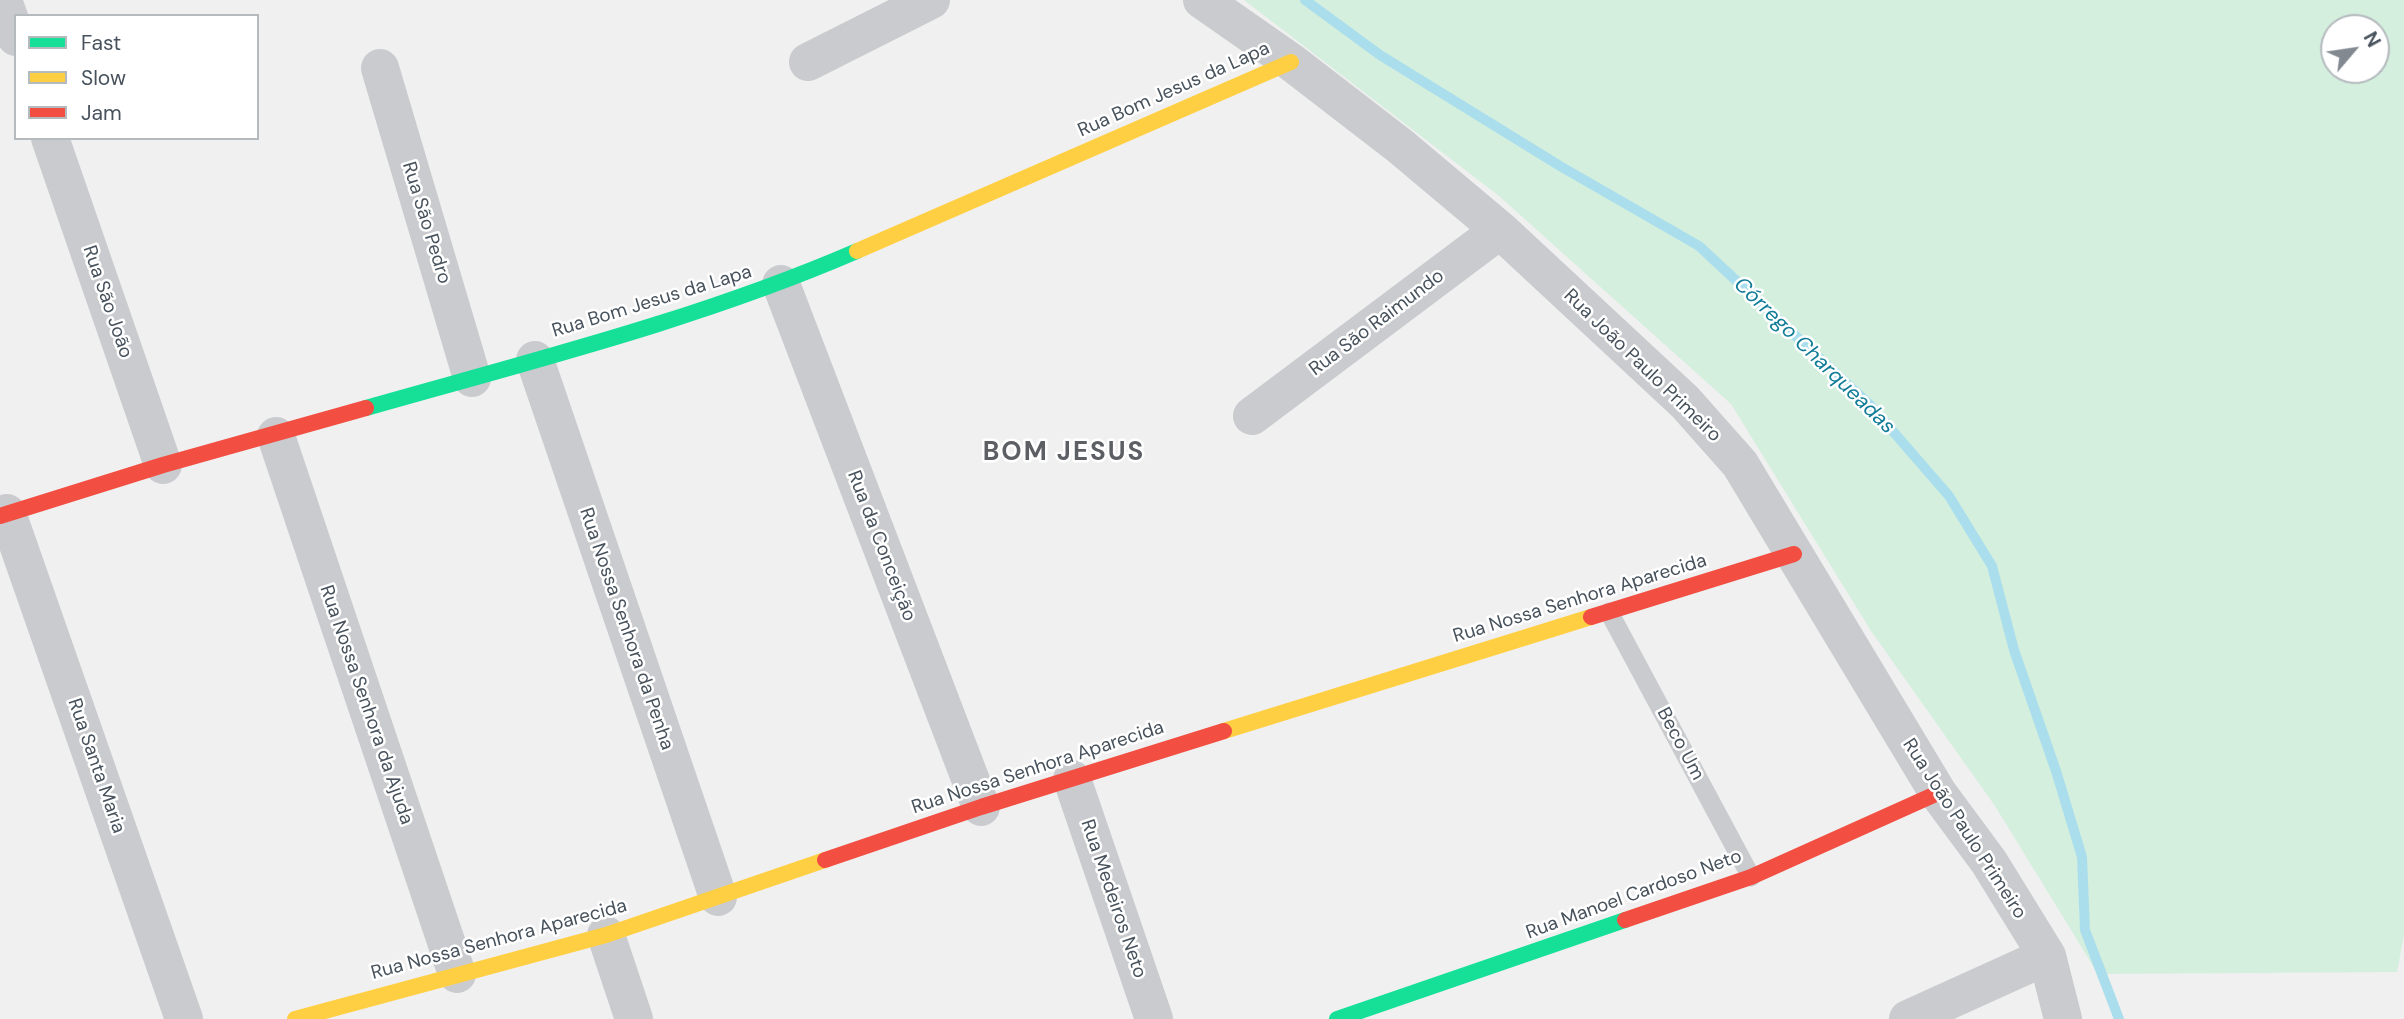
<!DOCTYPE html>
<html>
<head>
<meta charset="utf-8">
<style>
	body { margin:0 }
	#map { position:relative; width:2404px; height:1019px; overflow:hidden; background:#f0f0f0; font-family:"DM Sans",sans-serif }
	canvas { display:block }
	.legend { position:absolute; left:14px; top:14px; width:245px; height:126px; box-sizing:border-box; background:#fff; border:2px solid #b5babe; margin:0; padding:9px 12px; list-style:none; font-size:21px; color:#47525c }
	.legend li { display:flex; align-items:center; gap:14px; height:35px }
	.legend b { width:35px; border:2px solid #b5babe }
	.north { position:absolute; left:2320px; top:14px; width:70px; height:70px; box-sizing:border-box; background:#fff; border:2px solid #b5babe; border-radius:50%; rotate:61deg; font-size:19px; font-weight:700; line-height:28px; text-align:center; color:#47525c }
	.north::after { content:''; display:block; margin:auto; width:24px; height:32px; background:#828990; clip-path:polygon(50% 0,100% 100%,50% 72%,0 100%) }
</style>
</head>
<body>
<div id="map">
<canvas width="2404" height="1019"></canvas>
<ul class="legend">
<li><b style="height:9px;background:#16e098"></b>Fast</li>
<li><b style="height:9px;background:#ffcf43"></b>Slow</li>
<li><b style="height:9px;background:#f24e42"></b>Jam</li>
</ul>
<div class="north">N</div>
</div>
<script>
const context = document.querySelector('canvas').getContext('2d');
context.lineJoin = 'round';
function fillPath(path, color) {
  context.fillStyle = color;
  context.fill(path, 'evenodd');
}
function strokePath(path, color, width, dash) {
  context.strokeStyle = color;
  context.lineWidth = width;
  context.lineCap = dash ? 'butt' : 'round';
  context.setLineDash(dash || []);
  context.stroke(path);
}
function drawText(font, color, halo, rows, align = 'center') {
  context.font = font + ' "DM Sans",sans-serif';
  context.lineWidth = 5;
  context.setLineDash([]);
  context.textBaseline = 'middle';
  context.strokeStyle = halo;
  context.fillStyle = color;
  for (const [text, x, y, turn = 0] of rows) {
    context.save();
    context.translate(x, y);
    context.rotate((+turn || 0) * Math.PI / 180);
    context.textAlign = isNaN(turn) ? turn : align;
    if (halo) context.strokeText(text, 0, 0);
    context.fillText(text, 0, 0);
    context.restore();
  }
}
const green = new Path2D(`
	M1244 0H2404V935L2397 972 2098 974 1995 806 1871 631 1731 404 1499 196ZM2334 28H2376V70H2334Z`);
const stream = new Path2D(`
	M1305 0 1380 55 1560 166 1699 246 1871 406 1949 496 1992 566 2014 650 2056 771 2082 857 2085 930 2119 1019`);
const lane = new Path2D(`
	M1609 612 1751 877`);
const street = new Path2D(`
	M3 0 16 37
	M1202 0 1291 62 1400 146 1500 230 1685 402 1740 464 1938 793 1989 862 2047 956 2063 1019
	M808 62 931 0
	M380 68 472 378
	M50 138 163 465
	M781 284 981 807
	M535 360 718 897
	M1252 416 1500 230
	M276 436 457 974
	M7 513 184 1019
	M1072 779 1154 1019
	M606 935 634 1019
	M1908 1019 2047 956`);
const fast = new Path2D(`
	M366 408C531 361 700 319 857 251
	M1337 1019 1625 920`);
const slow = new Path2D(`
	M857 251 1291 62
	M1224 731 1591 617
	M295 1019 606 935 825 860`);
const jam = new Path2D(`
	M0 516 163 465 366 408
	M1591 617 1794 554
	M825 860 981 807 1224 731
	M1625 920 1751 877 1938 793`);
const streetNames = [
	["Rua Bom Jesus da Lapa",1174,90,-24],
	["Rua São Pedro",426,223,73],
	["Rua São João",107,302,71],
	["Rua Bom Jesus da Lapa",652,302,-17],
	["Rua São Raimundo",1377,323,-37],
	["Rua João Paulo Primeiro",1642,366,44],
	["Rua da Conceição",881,546,69],
	["Rua Nossa Senhora Aparecida",1580,599,-17],
	["Rua Nossa Senhora da Penha",626,629,71],
	["Rua Nossa Senhora da Ajuda",366,705,71],
	["Beco Um",1680,744,62],
	["Rua Santa Maria",96,766,71],
	["Rua Nossa Senhora Aparecida",1038,768,-18],
	["Rua João Paulo Primeiro",1964,829,57],
	["Rua Manoel Cardoso Neto",1634,895,-20],
	["Rua Medeiros Neto",1113,899,71],
	["Rua Nossa Senhora Aparecida",499,940,-15]
];
const waterNames = [
	["Córrego Charqueadas",1814,356,44]
];
const districtNames = [
	["BOM JESUS",1064,453]
];
fillPath(green, '#d4efde');
strokePath(stream, '#abdeec', 10);
strokePath(lane, '#c9cbce', 19);
strokePath(street, '#c9cbce', 38);
strokePath(fast, '#16e098', 16);
strokePath(slow, '#ffcf43', 16);
strokePath(jam, '#f24e42', 16);
drawText('19px', '#47525c', '#fff', streetNames);
drawText('italic 21px', '#107c97', '#fff', waterNames);
context.letterSpacing = '2px';
drawText('bold 26px', '#5c5f64', '#fff', districtNames);
context.letterSpacing = '0px';
</script>
</body>
</html>
